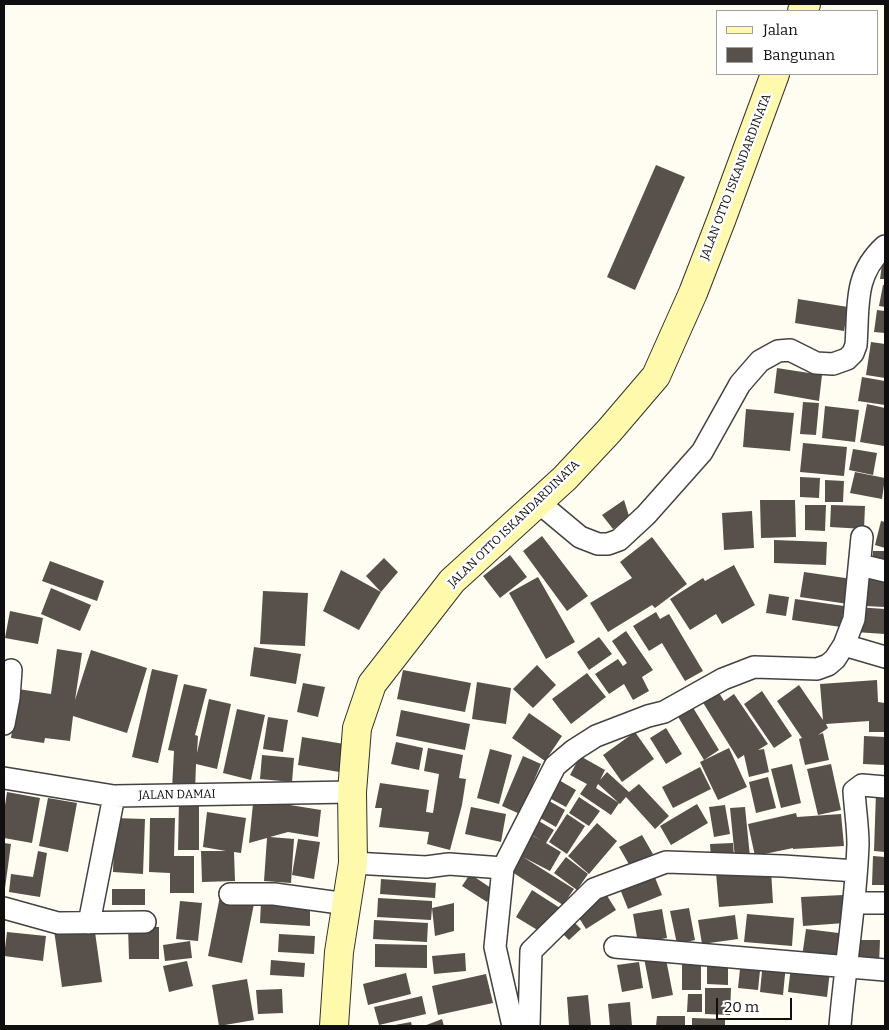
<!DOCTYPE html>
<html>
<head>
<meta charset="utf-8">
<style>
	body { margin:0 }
	#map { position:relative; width:889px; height:1030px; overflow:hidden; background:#fffdf1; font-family:Bitter,serif }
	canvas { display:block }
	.frame { position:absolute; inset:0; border:5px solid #0f0f0f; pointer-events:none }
	.legend { position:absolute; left:716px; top:10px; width:162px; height:65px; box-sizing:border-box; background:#fff; border:1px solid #9f9f9f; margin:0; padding:6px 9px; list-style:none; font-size:15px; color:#0f0f0f }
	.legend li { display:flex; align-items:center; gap:10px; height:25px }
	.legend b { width:25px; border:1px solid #9f9f9f }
	.scale { position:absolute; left:716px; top:998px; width:76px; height:22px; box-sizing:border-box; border:2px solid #0f0f0f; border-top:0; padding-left:6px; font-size:15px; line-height:18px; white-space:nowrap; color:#0f0f0f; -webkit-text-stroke:4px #fff; paint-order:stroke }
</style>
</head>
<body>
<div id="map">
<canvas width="889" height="1030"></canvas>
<div class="frame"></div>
<ul class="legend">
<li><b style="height:6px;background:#fff9ac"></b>Jalan</li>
<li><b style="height:14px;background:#58504a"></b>Bangunan</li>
</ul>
<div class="scale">20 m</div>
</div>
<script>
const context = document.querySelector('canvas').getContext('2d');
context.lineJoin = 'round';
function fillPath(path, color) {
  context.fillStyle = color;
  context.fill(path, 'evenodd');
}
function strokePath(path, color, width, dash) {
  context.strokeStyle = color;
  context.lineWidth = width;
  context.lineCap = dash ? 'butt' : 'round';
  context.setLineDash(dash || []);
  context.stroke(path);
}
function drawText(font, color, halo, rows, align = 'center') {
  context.font = font + ' Bitter,serif';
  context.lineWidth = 5;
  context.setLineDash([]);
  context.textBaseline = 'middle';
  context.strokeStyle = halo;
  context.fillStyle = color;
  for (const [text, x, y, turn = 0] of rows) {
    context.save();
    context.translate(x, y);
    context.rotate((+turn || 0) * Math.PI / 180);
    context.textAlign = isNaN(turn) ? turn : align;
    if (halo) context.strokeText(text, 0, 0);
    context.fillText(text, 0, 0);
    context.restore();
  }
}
const building = new Path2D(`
	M656 165 685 177 635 290 607 277Z
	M883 257H885V279H880Z
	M883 285H885V307L879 306Z
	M798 299 848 307 844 331 795 323Z
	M877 310 885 311V333L874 332Z
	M871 342 885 344V378L866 375Z
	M777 368 822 375 819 401 774 393Z
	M862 377 885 381V405L858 401Z
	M803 402 819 403 816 435 800 434Z
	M867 404 885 408 884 446 860 442Z
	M825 406 859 410 855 442 822 438Z
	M746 409 794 413 790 451 743 447Z
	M803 443 847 447 844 476 800 472Z
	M853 449 877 453 873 475 849 470Z
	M855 472 885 478 882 499 850 493Z
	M800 477 820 478 819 498 800 497Z
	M825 480 844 481 843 502H825Z
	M624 500 629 516 613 529 602 515Z
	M760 500H795L796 537 761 538Z
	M805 505H826L825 531 805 530Z
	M831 505 865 506 864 529 830 527Z
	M752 511 754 548 724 550 722 513Z
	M881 521 885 522V548L875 545Z
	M542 536 588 596 567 611 523 551Z
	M652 537 687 584 655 608 652 605 608 632 590 603 632 578 620 562Z
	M774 540 827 542 826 565 774 563Z
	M873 551H885V566H872Z
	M510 555 527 577 500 598 483 576Z
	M384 558 398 572 381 592 366 576Z
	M50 561 104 581 97 601 42 581Z
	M734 565 755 605 722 624 716 614 690 630 670 599 703 578 705 581Z
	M341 570 381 592 359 630 323 611Z
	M804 572 859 580 855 605 800 597Z
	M538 577 575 642 546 659 509 593Z
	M867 579 885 580V607L865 606Z
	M51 588 91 605 80 631 41 614Z
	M263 591 308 593 305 646 260 644Z
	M769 594 789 597 786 616 766 613Z
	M795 599 844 606 841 627 792 620Z
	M856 607 885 609V634L855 632Z
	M10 611 43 618 38 644 5 638Z
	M656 612 660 619 669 614 703 671 685 681 662 643 649 651 633 626Z
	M626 631 653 670 642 677 649 691 633 700 624 684 609 694 595 674 618 659 623 666 627 663 612 641Z
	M599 637 612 654 589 670 577 652Z
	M254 647 301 654 296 684 250 676Z
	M57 649 82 653 75 700 91 650 147 668 127 733 73 716 70 741 45 738 44 743 11 738 18 689 51 694Z
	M537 665 556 685 533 708 513 689Z
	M152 669 178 675 158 763 132 757Z
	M403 670 471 683 465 712 397 699Z
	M587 673 606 697 571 724 552 699Z
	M877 680 878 702 885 703V732H869V721L826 724 828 728 818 735 823 733 829 760 805 765 799 739 802 738 777 701 799 685 823 720 820 684Z
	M477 682 511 688 506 724 472 719Z
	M303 683 325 687 318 717 297 712Z
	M184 684 207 689 195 735 198 736 197 753 209 699 231 704 217 769 196 764 195 791 172 789 174 751 168 750Z
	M718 691 724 701 734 694 768 744 758 750 764 749 769 772 749 777 744 755 738 759 702 701Z
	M762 691 792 736 774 748 744 704Z
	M692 706 719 750 704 760 677 715Z
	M237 709 265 715 251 780 223 773Z
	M401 710 470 724 465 750 396 736Z
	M529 713 562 736 545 761 512 738Z
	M268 717 288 720 283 752 263 749Z
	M666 728 682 754 666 764 650 738Z
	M635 732 654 759 622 782 603 755Z
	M864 736 885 737V765L863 764Z
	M302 737 350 745 345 773 298 765Z
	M396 742 423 748 419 770 391 764Z
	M428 748 463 755 459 778 466 779 462 805 450 850 427 844 429 832 379 827 382 808H375L380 783 429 790 426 812 433 813 439 774 424 771Z
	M729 748 747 787 718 800 700 762Z
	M490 749 512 755 499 804 477 798Z
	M262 755 294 758 292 782 260 779Z
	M523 756 541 764 520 814 502 806Z
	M580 756 605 770 600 780 607 772 629 792 639 784 669 816 655 829 626 797 620 804 598 784 596 788 619 803 611 815 580 794 587 784 570 775Z
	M792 764 801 803 781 808 771 769Z
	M831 764 841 810 818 815 807 769Z
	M700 767 711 789 673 808 662 787Z
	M552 776 576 790 566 807 542 794Z
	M768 777 776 808 756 813 749 782Z
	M7 792 40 798 32 843 4 838V812Z
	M876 792H885V852L874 851Z
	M542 797 565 810 556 827 533 814Z
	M579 797 600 811 589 826 569 813Z
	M48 798 77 803 68 852 39 846Z
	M199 799V850H178L179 800Z
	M253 804 290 805 321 810 318 837 288 832 270 837 294 839 291 883 264 881 267 838 249 843Z
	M697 804 708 823 671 845 660 826Z
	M725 805 730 834 714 837 709 807Z
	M471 807 506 814 501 842 465 834Z
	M745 807 750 857 735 858 730 808Z
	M207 812 246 818 241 853 234 852 235 881 202 882 201 851H226L203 847Z
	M796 813 797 817 841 814 844 846 793 849V848L755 856 748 824Z
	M567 814 585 826 567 854 549 842Z
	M532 817 554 830 546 843 561 852 550 871 523 857 574 889 563 905 509 870 528 833 542 841 524 830Z
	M115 818 145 819 143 874 113 872Z
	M150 818H175L174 856H194V893H170V873L149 872Z
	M597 823 617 841 589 874 568 856Z
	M642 835 653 854 630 866 619 847Z
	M298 839 320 842 314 879 292 875Z
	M4 843 11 844 5 888H4Z
	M733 843 734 857 711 859 710 844Z
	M38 851 47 853 40 897 9 892 11 874 33 877Z
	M873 856 885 857V885H872Z
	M566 857 588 874 577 890 554 873Z
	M652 870 662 895 628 909 618 884Z
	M771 870 773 903 719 907 716 873Z
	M470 874 494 890 487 902 462 886Z
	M381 879 436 883 435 898 380 894Z
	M112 889H145V905H112Z
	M532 890 560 908 544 934 516 917Z
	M606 894 616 910 586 929 576 913Z
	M843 895 845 923 803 926 801 897Z
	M220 896 254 904 242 963 208 956Z
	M378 898 432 901V908L454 903V931L435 936 432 908 431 920 377 917Z
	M180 901 202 903 198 941 176 939Z
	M261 901 310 904V926L260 923Z
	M689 908 695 940 677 944 670 911Z
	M662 909 667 938 638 943 633 914Z
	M747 914 794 918 792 946 744 942Z
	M735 915 738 939 702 944 698 920Z
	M570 918 581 929 569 940 558 929Z
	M374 920 428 923 427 942 373 939Z
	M94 925 102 982 62 987 54 930Z
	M128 927H159V959H129Z
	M806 929 847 934 843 963 802 957Z
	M7 932 46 936 43 961 4 956Z
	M279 934 315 936 314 954 278 952Z
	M857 940H880L879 965H856Z
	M190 941 192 958 165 961 163 945Z
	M375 944 427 945V968L375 967Z
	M465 953 466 971 434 974 432 956Z
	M665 954 673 995 652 999 644 958Z
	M682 955H701V990H682Z
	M707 957 728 958V985L707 984Z
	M741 959 761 961 758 990 738 988Z
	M271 960 305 963 304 977 270 975Z
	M187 961 193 986 169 992 163 966Z
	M763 961 786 964 783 995 760 992Z
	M639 962 643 988 622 992 617 965Z
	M791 966 830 971 827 997 788 992Z
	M406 973 411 994 368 1005 363 984Z
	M486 974 493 1003 438 1015 432 986Z
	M247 979 254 1020 219 1026 212 985Z
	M705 988H731L730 1015 705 1014Z
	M282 989 283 1013 258 1014 256 990Z
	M688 994H702V1012H687Z
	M588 995 591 1026H569L567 997Z
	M422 996 426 1014 379 1025 374 1007Z
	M630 1002 632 1026H610L608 1004Z
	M657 1016H685V1026H656Z
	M692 1018 725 1019V1026H692Z
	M442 1019 444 1026H424Z
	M411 1022 412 1026H395V1025Z`);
const street = new Path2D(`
	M538 502 580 537 598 544H608L619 540 646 515 702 452 740 384 760 361 778 351 790 350 816 363 833 364 847 359 853 353 856 345C859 306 853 275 885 246
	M860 565 885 571
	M844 645 885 657
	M4 724 9 698 11 670
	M4 778 114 796 352 792
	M353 863 426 867 449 864 503 868 495 947 513 1026
	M503 868 555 766 574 750 596 736 648 716 664 712 723 679 754 667 817 669 828 665 835 659 844 645 854 619 862 537
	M230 894H274L347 904
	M855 903H885
	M4 908 58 923 145 922
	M89 923 114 796
	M615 947 885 970
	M529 1026 531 951 594 889 666 862 783 866 856 871
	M840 1026C845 965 856 905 858 844 858 827 855 808 854 791L862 785 885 787`);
const secondary = new Path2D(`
	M802 11 806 4
	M334 1026 339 952 353 863 352 792 357 728 372 684 452 581 565 478 609 431 656 376 693 293 722 218 775 74`);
const streetNames = [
	["JALAN OTTO ISKANDARDINATA",736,177,-69],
	["JALAN OTTO ISKANDARDINATA",514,524,-44],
	["JALAN DAMAI",177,795,-1]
];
fillPath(building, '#58504a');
strokePath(street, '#424242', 24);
strokePath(secondary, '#313131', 30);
strokePath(street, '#fff', 21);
strokePath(secondary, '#fff9ac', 28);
drawText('12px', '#0f0f0f', '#fff', streetNames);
</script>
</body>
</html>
